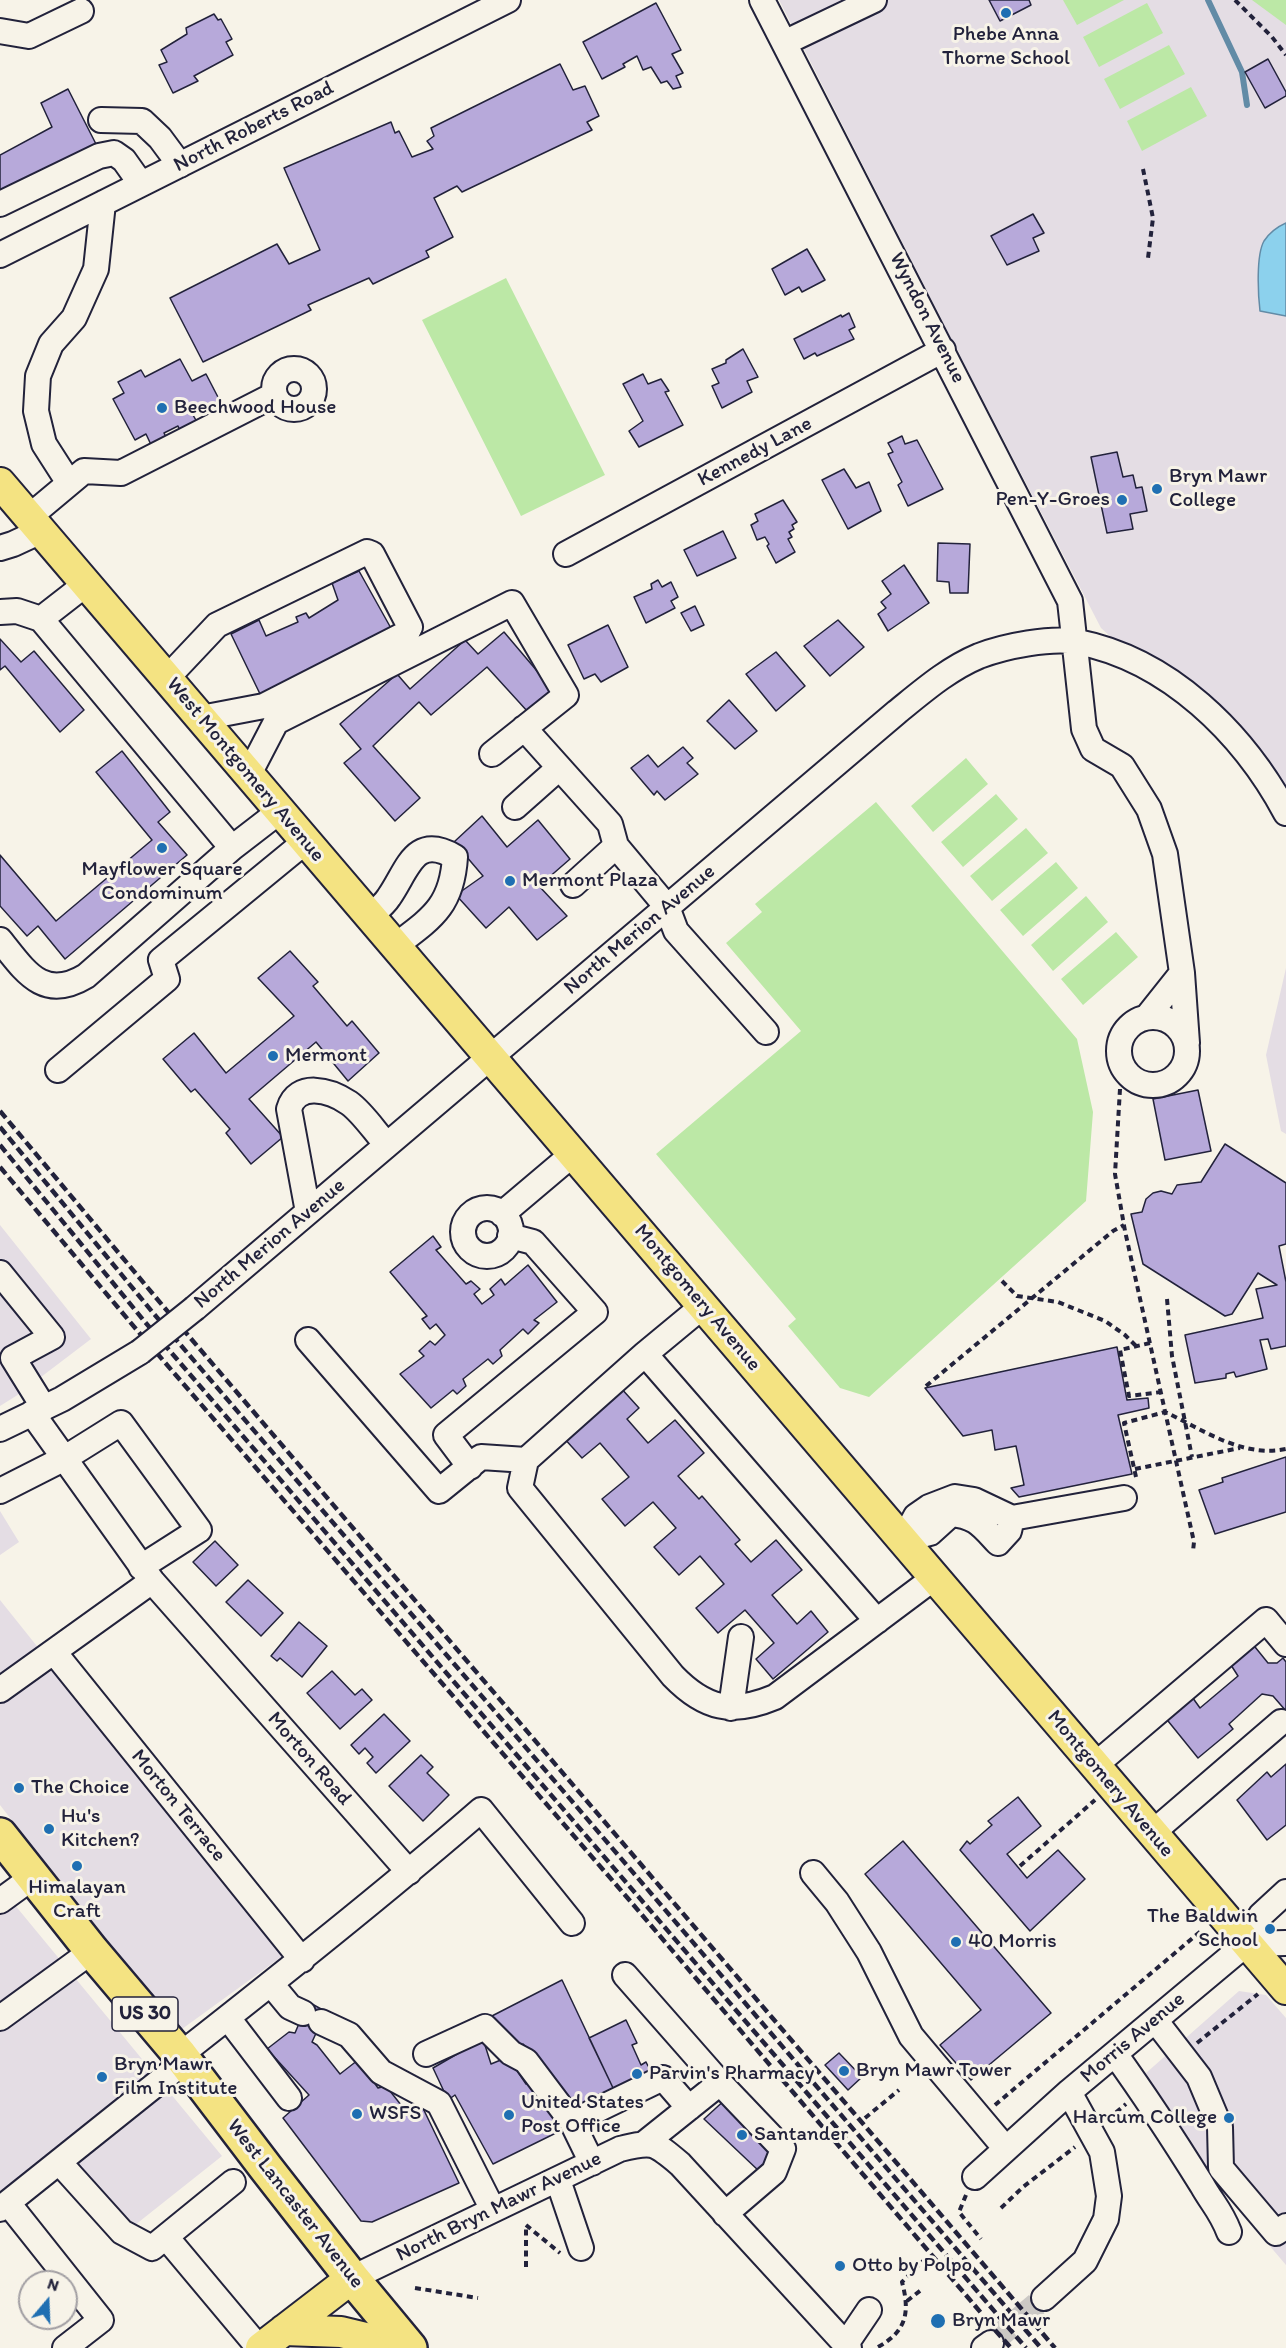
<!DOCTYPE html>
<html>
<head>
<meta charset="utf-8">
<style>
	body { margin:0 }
	#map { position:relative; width:1286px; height:2348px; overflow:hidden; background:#f7f3e8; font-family:Itim,sans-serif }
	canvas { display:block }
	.north { position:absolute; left:18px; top:2270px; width:60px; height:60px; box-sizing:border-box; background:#f7f3e8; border:2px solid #a29fa3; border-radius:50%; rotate:19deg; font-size:16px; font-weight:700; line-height:24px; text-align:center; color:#22223b }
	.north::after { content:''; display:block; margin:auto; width:21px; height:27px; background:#1f6fb2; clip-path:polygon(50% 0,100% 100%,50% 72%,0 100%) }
</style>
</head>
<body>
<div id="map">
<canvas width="1286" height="2348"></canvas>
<div class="north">N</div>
</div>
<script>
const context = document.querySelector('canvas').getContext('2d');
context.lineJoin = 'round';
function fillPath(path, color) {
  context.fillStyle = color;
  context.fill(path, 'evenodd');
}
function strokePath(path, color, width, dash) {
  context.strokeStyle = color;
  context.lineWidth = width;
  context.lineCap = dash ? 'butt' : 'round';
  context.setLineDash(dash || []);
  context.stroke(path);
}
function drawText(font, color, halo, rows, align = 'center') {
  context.font = font + ' Itim,sans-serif';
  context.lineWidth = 6;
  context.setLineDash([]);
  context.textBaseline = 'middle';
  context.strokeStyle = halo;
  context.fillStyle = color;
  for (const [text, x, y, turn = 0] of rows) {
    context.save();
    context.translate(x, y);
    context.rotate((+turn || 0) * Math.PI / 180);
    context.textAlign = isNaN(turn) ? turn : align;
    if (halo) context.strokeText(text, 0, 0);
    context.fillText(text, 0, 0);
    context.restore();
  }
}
const built = new Path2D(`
	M779 0H1286V789L1270 764 1225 717 1172 667 1134 645 1112 638 1101 628 957 350Z
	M1286 968V1134L1281 1131 1266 1055Z
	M0 1225 91 1339 16 1396 0 1406Z
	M0 1511 19 1542 0 1555Z
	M0 1600 284 1955 182 2029 104 1940 0 1805Z
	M0 1887 222 2156 130 2229 65 2148 0 2199Z
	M1239 1991 1266 1995 1286 2018V2265L1198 2162 1146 2073Z`);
const green = new Path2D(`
	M1063 0H1124L1077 25Z
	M1252 0H1286V25Z
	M1147 3 1163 33 1099 67 1083 37Z
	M1169 45 1185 74 1120 109 1104 79Z
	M1191 87 1207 116 1142 151 1127 121Z
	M506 278 605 475 521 516 422 320Z
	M966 758 988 784 933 832 911 806Z
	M996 794 1018 819 963 867 941 842Z
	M876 802 1077 1039 1093 1112 1086 1201 869 1397 840 1388 788 1326 796 1319 656 1154 801 1031 726 943 762 912 755 904Z
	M1026 828 1048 853 992 901 970 876Z
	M1056 862 1078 888 1023 936 1000 910Z
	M1086 896 1108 922 1053 971 1031 945Z
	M1116 932 1138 957 1083 1005 1061 979Z`);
const water = new Path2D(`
	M1286 223V316L1260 311C1258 294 1256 255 1264 241 1270 232 1277 227 1286 223Z`);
const stream = new Path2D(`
	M1208 0 1242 72 1247 105`);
const building = new Path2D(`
	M989 0H1029L1031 5 1000 21Z
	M656 3 681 50 672 54 683 73 676 76 681 87 673 89 667 81 661 83 651 67 643 70 637 56 623 64 625 67 602 79 583 42Z
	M214 14 218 20 221 19 232 39 226 42 233 55 194 76 198 81 173 93 159 65 167 62 161 50 187 34 186 28Z
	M1268 59 1286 92V96L1265 108 1245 72Z
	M560 64 573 90 585 86 599 116 587 122 592 130 462 192 457 186 434 198 453 237 426 251 429 257 373 284 369 278 308 305 311 310 203 362 170 298 277 244 289 264 320 250 284 168 391 122 395 133 399 131 412 157 433 149 427 141 434 136 431 128Z
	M68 89 97 146 0 196V155L52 127 41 103Z
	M1033 214 1044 233 1033 238 1039 251 1007 265 991 236Z
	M807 249 825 280 802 292 799 287 785 295 772 269Z
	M849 313 855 327 849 330 854 339 817 356 815 353 804 359 794 339 841 315 842 317Z
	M743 349 758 377 747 381 752 392 722 408 712 386 719 383 712 369 726 363V360Z
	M180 359 192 381 206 374 220 401 193 415 197 422 180 431 178 426 164 433 168 441 153 449 146 434 135 440 113 399 124 393 118 382 141 370 145 377Z
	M643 374 648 384 661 379 669 391 665 392 683 425 639 447 629 431 643 421 623 384Z
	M902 436 905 444 917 440 943 489 908 506 898 485 902 482 888 454 893 452 888 443Z
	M1117 452 1123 477 1133 475 1136 488 1142 487 1147 511 1130 514 1133 529 1107 533 1091 457Z
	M844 469 856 488 869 482 881 511 848 529 822 480Z
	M783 500 797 522 792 525 794 529 789 532 792 537 788 539 795 552 776 563 767 546 769 544 765 537 757 540 751 525 758 521 755 514Z
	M723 531 736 558 697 576 684 550Z
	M938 543 970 544 968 593H950L949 582 937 581Z
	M904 565 929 603 888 631 878 614 886 608 881 602 891 594 882 581Z
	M359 571 392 630 261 696 231 634 259 620 266 636 298 622 296 617 306 613 309 618 338 600 332 583Z
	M658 580 662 587 671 582 678 597 671 601 675 608 646 623 634 597 652 589 651 584Z
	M695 606 704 625 691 631 681 613Z
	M838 620 864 647 830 676 804 646Z
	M608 625 628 667 601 682 595 674 584 679 568 645Z
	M504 632 554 691 528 712 487 667 431 715 419 702 373 746 420 798 395 821 344 763 361 749 340 724 397 674 410 689 465 640 478 654Z
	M0 639 21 662 34 651 84 710 60 732 5 666 0 670Z
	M776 652 805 686 776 711 746 674Z
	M729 700 757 731 735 749 707 721Z
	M683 747 693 758 687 763 698 774 665 800 657 791 654 795 631 768 648 755 658 767Z
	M122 751 170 812 158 822 187 855 65 959 38 926 27 936 0 906V855L56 921 152 840 96 772Z
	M482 816 507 847 538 820 570 859 539 886 567 916 537 940 509 907 486 928 456 895 483 876 454 842Z
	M290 951 318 982 313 986 347 1026 352 1021 379 1053 348 1081 316 1042 249 1099 283 1137 251 1164 226 1133 230 1129 195 1089 191 1092 163 1059 194 1033 226 1073 294 1016 258 978Z
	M1198 1090 1211 1151 1165 1160 1153 1099Z
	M1225 1144 1286 1183V1244L1279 1246 1286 1282V1346L1271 1349 1268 1339 1260 1340 1267 1369 1236 1377 1234 1372 1226 1374V1378L1195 1383 1185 1335 1263 1318 1256 1289 1277 1285 1258 1273 1232 1314 1225 1316 1143 1264 1131 1214 1142 1212 1146 1199 1153 1193 1161 1191 1172 1194 1177 1185 1201 1182Z
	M433 1236 441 1247 436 1250 466 1284 471 1281 480 1289 474 1294 482 1304 494 1295 490 1289 501 1279 505 1285 528 1265 557 1302 534 1320 539 1323 528 1334 523 1329 500 1350 502 1356 493 1364 488 1359 463 1379 466 1386 457 1394 453 1390 431 1408 400 1374 424 1356 419 1351 430 1341 435 1345 445 1335 436 1324 430 1329 422 1319 427 1316 390 1272Z
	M1117 1347 1127 1400 1148 1398 1149 1408 1118 1415 1132 1474 1019 1497 1011 1488 1024 1485 1016 1446 995 1450 992 1430 963 1436 925 1388Z
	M620 1387 639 1408 627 1419 648 1443 675 1420 704 1453 678 1476 699 1499 702 1496 740 1540 735 1544 751 1562 776 1540 802 1570 772 1595 797 1624 811 1611 828 1632 773 1679 756 1659 774 1643 745 1610 718 1633 696 1608 724 1584 700 1556 679 1575 654 1547 676 1528 653 1502 625 1526 602 1499 629 1477 600 1443 582 1458 563 1437Z
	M1286 1457V1512L1215 1534 1199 1490 1223 1482 1222 1478Z
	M215 1541 238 1565 216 1586 193 1562Z
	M248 1580 283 1613 261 1636 226 1602Z
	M299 1622 327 1646 302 1677 280 1658 277 1661 271 1656Z
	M1251 1642 1268 1663H1277L1283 1658 1286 1662V1711L1273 1696 1262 1694 1229 1724 1233 1729 1198 1758 1164 1716 1190 1694 1200 1708 1238 1676 1229 1662Z
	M332 1671 355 1695 362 1689 372 1700 340 1729 307 1693Z
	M384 1714 410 1741 376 1773 367 1763 373 1757 365 1748 359 1754 351 1745Z
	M421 1755 433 1767 427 1773 449 1795 423 1821 389 1786Z
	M1286 1764V1825L1267 1840 1237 1800 1267 1772 1271 1777Z
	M1018 1797 1041 1826 1007 1854 1027 1878 1058 1850 1085 1879 1030 1931 960 1850 967 1841 970 1844 992 1825 988 1821Z
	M903 1841 1051 2013 971 2080 940 2045 981 2010 865 1874Z
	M562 1980 614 2090 578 2107 523 2044 515 2051 488 2018Z
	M312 2004 323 2010 324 2016 312 2042 317 2045 340 2074 358 2060 378 2088 386 2086 405 2110 420 2102 459 2183 372 2222 361 2221 283 2118 309 2095 267 2049 289 2032 295 2033 306 2007Z
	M626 2020 637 2043 632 2045 641 2065 646 2062 651 2072 614 2090 589 2038Z
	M483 2039 491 2064 508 2057 526 2084 533 2083 560 2131 493 2164 455 2095 448 2100 433 2068Z
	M839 2053 862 2077 848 2090 825 2065Z
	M728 2097 777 2151 760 2172 704 2119Z`);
const minorTunnel = new Path2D(`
	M991 2343 1044 2298`);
const path = new Path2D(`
	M1235 0 1272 37 1286 55
	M1143 169 1153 218 1148 258
	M1120 1089 1115 1174 1125 1231 1194 1542 1193 1551
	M1002 1281 1017 1296 1058 1302 1105 1321 1125 1335 1136 1346
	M1167 1299 1172 1356 1192 1457
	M1150 1343 1120 1350 1129 1396 1161 1392
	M926 1386 1113 1231 1124 1225
	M1135 1469 1240 1448
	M1136 1477 1124 1423 1165 1412C1204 1430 1242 1458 1286 1449
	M1020 1866 1095 1800
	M1197 2043 1258 1994
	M995 2105 1201 1931
	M865 2118 899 2090
	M1108 2119 1126 2104
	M966 2195 959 2212 981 2239
	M1001 2208 1023 2187 1075 2147
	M526 2267V2225L560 2253
	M415 2288 478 2298
	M907 2301 921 2290
	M878 2347C907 2331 910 2312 902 2282L923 2261`);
const minor = new Path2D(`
	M762 0 1070 601 1084 729 1093 749 1122 766 1149 809 1165 854 1182 973
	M0 31 29 36 81 11
	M784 43 874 0
	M101 120 142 121 160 138 180 165
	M0 204 99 156 114 153 124 160 141 184
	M0 255 508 0
	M274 389a20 20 0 1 1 40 0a20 20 0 1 1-40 0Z
	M69 483 44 444 36 411 38 376 51 344 74 318 96 269 103 203
	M29 517 84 471 121 473 274 395
	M0 548 13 544 41 531
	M566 554 943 350
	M0 612 17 611 41 619 232 848
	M41 619 86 584
	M167 678 217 625 367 552 372 554 410 627 407 633 264 706 201 718
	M524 728 610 824 616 846 573 885
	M249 774 276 722 512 603 566 695 492 754
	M515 807 559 768
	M616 846 667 907 676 931 766 1032
	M369 917C376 911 384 905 389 897 408 870 414 833 455 857 452 906 432 918 395 946
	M0 940C25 971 43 1002 86 976L232 848 280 811
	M1119 1051a34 34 0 1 1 68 0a34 34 0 1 1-68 0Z
	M1147 1017 1182 973 1187 1043
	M58 1070 167 979 161 960 306 841
	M463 1232a24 24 0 1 1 48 0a24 24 0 1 1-48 0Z
	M308 1212 289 1109C297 1081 330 1090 349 1103 363 1113 375 1132 387 1145
	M502 1214 573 1154
	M0 1273 52 1337 13 1358 44 1408
	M703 1306 645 1354 526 1460 520 1488 673 1676C705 1709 732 1715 775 1697L934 1578
	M195 1308 897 712C923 691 948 669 979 656 1005 646 1051 637 1078 642 1169 660 1243 733 1286 813
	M308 1340 439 1491 481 1457 526 1460
	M645 1354 877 1621
	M32 1413 152 1581 409 1872
	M0 1429 62 1399 140 1352
	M470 1467 446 1435 595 1312 533 1242 510 1236
	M0 1491 65 1458 121 1423 199 1530 141 1567
	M903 1540 916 1516 929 1507 955 1497 974 1500 1012 1518 1124 1498
	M903 1540 930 1533 951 1514C976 1516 982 1526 998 1543L1009 1531 1012 1518
	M54 1652 302 1960
	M0 1690 152 1581
	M731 1708 741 1637
	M1094 1766 1266 1620 1286 1644
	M1152 1833 1281 1722
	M813 1873 837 1902 869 1952 911 2036 1006 2149
	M0 1901 33 1877
	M1246 1944 1286 1943
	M625 1975 720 2083 783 2149 774 2172 725 2214
	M271 1984 290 2007 303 2013
	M0 2018 92 1951
	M228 2018 289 2098
	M1155 2020 1199 2077 1220 2127 1221 2168 1276 2233 1286 2226
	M321 2022 349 2035 381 2072 439 2103 493 2210
	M426 2054 485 2027 511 2053 526 2061 572 2122 663 2078 689 2108
	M1115 2054C1146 2097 1174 2140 1202 2185 1212 2203 1221 2211 1229 2232
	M180 2055C282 1975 383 1895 481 1810L572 1923
	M572 2122 592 2163
	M645 2143 720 2083
	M59 2162 122 2232 152 2248 233 2182
	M975 2177 1069 2092 1246 1944 1261 1915 1286 1892
	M558 2180 581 2248
	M8 2203 101 2320 65 2348
	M0 2209 185 2061
	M166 2237 259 2348
	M352 2278 620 2149C653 2141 654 2142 680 2164L849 2348
	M1044 2298 1085 2261 1106 2219 1109 2196 1102 2152 1069 2092
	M846 2344 869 2310
	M984 2348 991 2343`);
const major = new Path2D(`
	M0 483 1286 1989
	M284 2330 341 2332 370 2339 394 2348
	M261 2348 352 2278`);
const highway = new Path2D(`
	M0 1835 92 1951 180 2055 266 2168 352 2278 410 2348`);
const rail = new Path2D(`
	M0 1111 163 1306 1055 2348
	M0 1127 154 1314 1041 2348
	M0 1145 145 1322 1026 2348
	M0 1167 136 1329 631 1902 982 2314
	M995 2330 1011 2348`);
const minorBridge = new Path2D(`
	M140 1352 195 1308`);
const markers = [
	[1006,13,6,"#1f6fb2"],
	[162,408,6,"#1f6fb2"],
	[1157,489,6,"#1f6fb2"],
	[1122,500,6,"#1f6fb2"],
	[162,848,6,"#1f6fb2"],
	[510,881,6,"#1f6fb2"],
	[273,1056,6,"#1f6fb2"],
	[19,1788,6,"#1f6fb2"],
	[49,1829,6,"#1f6fb2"],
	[77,1866,6,"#1f6fb2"],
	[1270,1929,6,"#1f6fb2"],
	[956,1942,6,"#1f6fb2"],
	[844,2071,6,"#1f6fb2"],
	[637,2074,6,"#1f6fb2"],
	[102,2077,6,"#1f6fb2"],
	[357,2114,6,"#1f6fb2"],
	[509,2115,6,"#1f6fb2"],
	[1229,2118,6,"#1f6fb2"],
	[742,2135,6,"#1f6fb2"],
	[840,2266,6,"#1f6fb2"],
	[938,2321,8,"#1f6fb2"]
];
const shields = [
	[145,2014,66]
];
const shieldNames = [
	["US 30",145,2014]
];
const poiNames = [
	["Phebe Anna",1006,35,"center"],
	["Thorne School",1006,59,"center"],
	["Beechwood House",174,408],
	["Bryn Mawr",1169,477],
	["College",1169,501],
	["Pen-Y-Groes",1110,500,"right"],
	["Mayflower Square",162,870,"center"],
	["Condominum",162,894,"center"],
	["Mermont Plaza",522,881],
	["Mermont",285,1056],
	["The Choice",31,1788],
	["Hu's",61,1817],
	["Kitchen?",61,1841],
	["Himalayan",77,1888,"center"],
	["Craft",77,1912,"center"],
	["The Baldwin",1258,1917,"right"],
	["School",1258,1941,"right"],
	["40 Morris",968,1942],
	["Bryn Mawr",114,2065],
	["Film Institute",114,2089],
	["Bryn Mawr Tower",856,2071],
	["Parvin's Pharmacy",649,2074],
	["United States",521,2103],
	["Post Office",521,2127],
	["WSFS",369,2114],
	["Harcum College",1217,2118,"right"],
	["Santander",754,2135],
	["Otto by Polpo",852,2266],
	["Bryn Mawr",952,2321]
];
const streetNames = [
	["North Roberts Road",254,127,-27],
	["Wyndon Avenue",927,318,63],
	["Kennedy Lane",755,452,-28],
	["West Montgomery Avenue",245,770,50],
	["North Merion Avenue",640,930,-40],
	["North Merion Avenue",270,1244,-40],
	["Montgomery Avenue",697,1298,50],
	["Morton Road",309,1759,49],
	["Montgomery Avenue",1110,1784,50],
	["Morton Terrace",178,1806,51],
	["Morris Avenue",1133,2038,-40],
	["West Lancaster Avenue",295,2204,52],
	["North Bryn Mawr Avenue",499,2207,-26]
];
fillPath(built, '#e4dde4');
fillPath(green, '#bce8a6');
fillPath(water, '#8cd1ed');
strokePath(water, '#628ba6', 1.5);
strokePath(stream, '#628ba6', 6);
fillPath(building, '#b7a9da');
strokePath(building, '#22223b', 1.5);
strokePath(minorTunnel, '#ccc9c5', 24, [24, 12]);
strokePath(minor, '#22223b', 28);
strokePath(major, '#22223b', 34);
strokePath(highway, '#22223b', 38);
strokePath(path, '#22223b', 4, [6, 4.5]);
strokePath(minor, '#f7f3e8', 24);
strokePath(major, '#f4e382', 30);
strokePath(highway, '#f4e382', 33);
strokePath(rail, '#22223b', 4.5, [9, 4.5]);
strokePath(minorBridge, '#22223b', 28, []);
strokePath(minorBridge, '#f7f3e8', 24);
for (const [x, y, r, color] of markers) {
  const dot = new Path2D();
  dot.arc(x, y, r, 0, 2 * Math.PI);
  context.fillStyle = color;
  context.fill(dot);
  strokePath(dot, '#f7f3e8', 2);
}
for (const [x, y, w] of shields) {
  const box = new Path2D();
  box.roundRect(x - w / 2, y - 17, w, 34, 4.5);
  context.fillStyle = '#f7f3e8';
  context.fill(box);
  strokePath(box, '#22223b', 1.5);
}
drawText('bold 20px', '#22223b', null, shieldNames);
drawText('21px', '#22223b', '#f7f3e8', poiNames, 'left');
drawText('21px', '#22223b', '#f7f3e8', streetNames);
</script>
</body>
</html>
